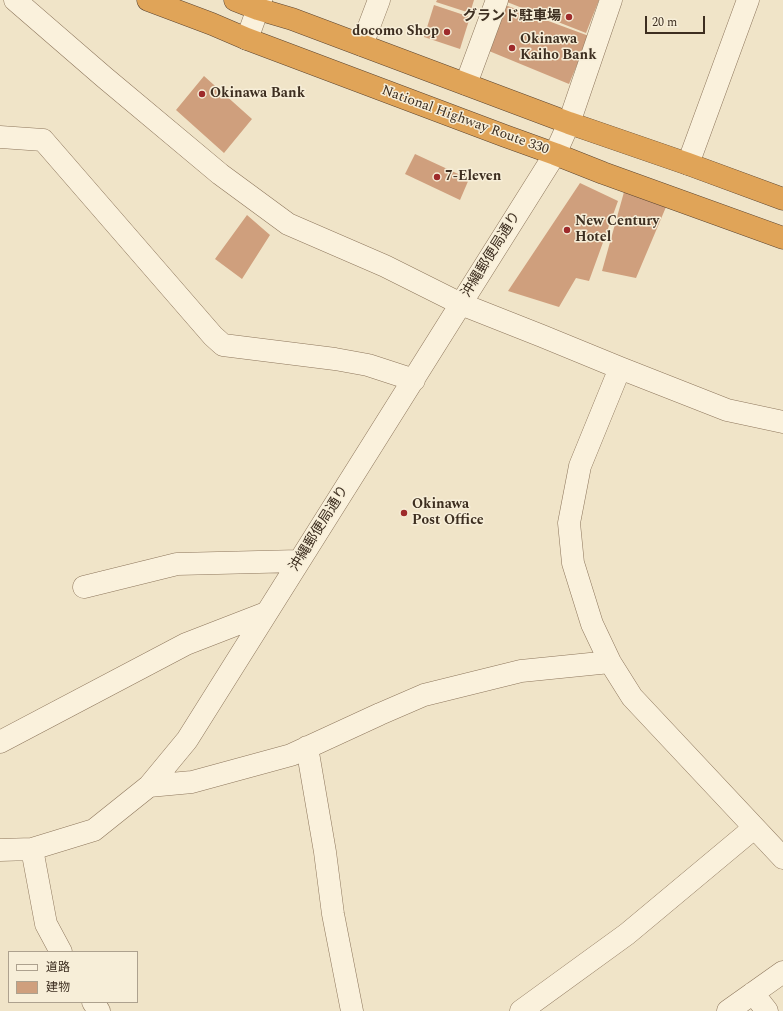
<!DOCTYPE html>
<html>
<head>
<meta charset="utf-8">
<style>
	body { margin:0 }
	#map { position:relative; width:783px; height:1011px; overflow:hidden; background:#f0e4c8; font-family:Spectral,"Noto Sans JP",serif }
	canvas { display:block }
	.legend { position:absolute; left:8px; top:951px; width:130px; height:52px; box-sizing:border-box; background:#f7eed8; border:1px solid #ada18e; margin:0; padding:5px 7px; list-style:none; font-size:12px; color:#3d2e20 }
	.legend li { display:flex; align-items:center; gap:8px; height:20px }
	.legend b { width:20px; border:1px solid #ada18e }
	.scale { position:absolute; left:645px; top:16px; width:60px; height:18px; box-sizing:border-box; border:2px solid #3d2e20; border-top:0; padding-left:5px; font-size:12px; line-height:14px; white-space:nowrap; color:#3d2e20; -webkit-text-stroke:3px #f7eed8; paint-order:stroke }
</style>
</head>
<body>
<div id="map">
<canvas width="783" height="1011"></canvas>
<ul class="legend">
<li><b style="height:5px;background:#faf1dc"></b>道路</li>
<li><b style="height:11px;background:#cf9f7d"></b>建物</li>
</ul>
<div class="scale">20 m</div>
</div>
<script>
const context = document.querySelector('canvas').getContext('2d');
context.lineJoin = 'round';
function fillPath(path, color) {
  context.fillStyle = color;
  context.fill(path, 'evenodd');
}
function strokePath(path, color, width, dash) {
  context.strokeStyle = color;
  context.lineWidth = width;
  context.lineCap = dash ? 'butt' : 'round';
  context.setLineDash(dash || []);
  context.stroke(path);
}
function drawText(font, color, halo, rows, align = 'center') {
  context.font = font + ' Spectral,"Noto Sans JP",serif';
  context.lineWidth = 3;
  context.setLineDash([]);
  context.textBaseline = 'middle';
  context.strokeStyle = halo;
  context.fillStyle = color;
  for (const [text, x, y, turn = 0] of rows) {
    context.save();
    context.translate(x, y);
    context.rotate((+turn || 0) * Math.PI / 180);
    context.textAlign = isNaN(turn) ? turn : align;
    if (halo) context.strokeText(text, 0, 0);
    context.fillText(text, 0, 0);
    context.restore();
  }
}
const building = new Path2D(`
	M437 0H474L470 13 436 2Z
	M507 0H599L586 33 507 2Z
	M434 5 470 17 460 49 424 37Z
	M505 5 589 36 569 84 489 51Z
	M204 76 252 119 224 153 176 110Z
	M415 154 469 179 460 200 405 174Z
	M580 183 618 201 589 281 576 278 559 307 508 291Z
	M624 192 666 207 636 278 602 271Z
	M247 215 270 235 242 279 215 259Z`);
const minor = new Path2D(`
	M15 0 104 77 220 174 288 224 385 266 461 304 542 336 620 368 727 410 783 422
	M247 39 261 0
	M362 45 379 0
	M466 84 497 0
	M0 137 43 140 213 336 223 345 335 359 368 365 414 380
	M688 164 748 0
	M620 368 580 466 569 523 573 563 592 624 610 662 632 697 783 858
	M84 587 177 564 299 561
	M0 742 186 644 266 613
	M307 747 325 852 333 914 352 1011
	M149 786 192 782 291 755 380 714 424 695 521 671 610 662
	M32 849 46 924 61 952
	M0 850 32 849 94 830 149 786 187 740 555 154 569 123 611 0
	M753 993 767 1011
	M93 1002 99 1011
	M521 1011 627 934 754 828
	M728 1011 783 972`);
const highway = new Path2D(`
	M148 0 212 24 247 39 505 136 555 154 603 173 783 238
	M235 0 258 9 292 19 569 123 688 164 783 199`);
const markers = [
	[569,17,4,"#9e2a2b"],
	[447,32,4,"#9e2a2b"],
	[512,48,4,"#9e2a2b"],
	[202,94,4,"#9e2a2b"],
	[437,177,4,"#9e2a2b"],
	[567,230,4,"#9e2a2b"],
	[404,513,4,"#9e2a2b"]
];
const poiNames = [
	["グランド駐車場",561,17,"right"],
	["docomo Shop",439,32,"right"],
	["Okinawa",520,40],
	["Kaiho Bank",520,56],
	["Okinawa Bank",210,94],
	["7-Eleven",445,177],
	["New Century",575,222],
	["Hotel",575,238],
	["Okinawa",412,505],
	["Post Office",412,521]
];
const streetNames = [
	["National Highway Route 330",465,121,20],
	["沖縄郵便局通り",492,255,-58],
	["沖縄郵便局通り",320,529,-58]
];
fillPath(building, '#cf9f7d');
strokePath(minor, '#8d765c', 23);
strokePath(highway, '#5b4430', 23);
strokePath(minor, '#faf1dc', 22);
strokePath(highway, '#e0a458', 22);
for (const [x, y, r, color] of markers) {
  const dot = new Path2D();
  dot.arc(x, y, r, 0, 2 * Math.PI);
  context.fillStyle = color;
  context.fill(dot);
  strokePath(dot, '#f7eed8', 1.5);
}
drawText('bold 14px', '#3d2e20', '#f7eed8', poiNames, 'left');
drawText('14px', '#3d2e20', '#f7eed8', streetNames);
</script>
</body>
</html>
